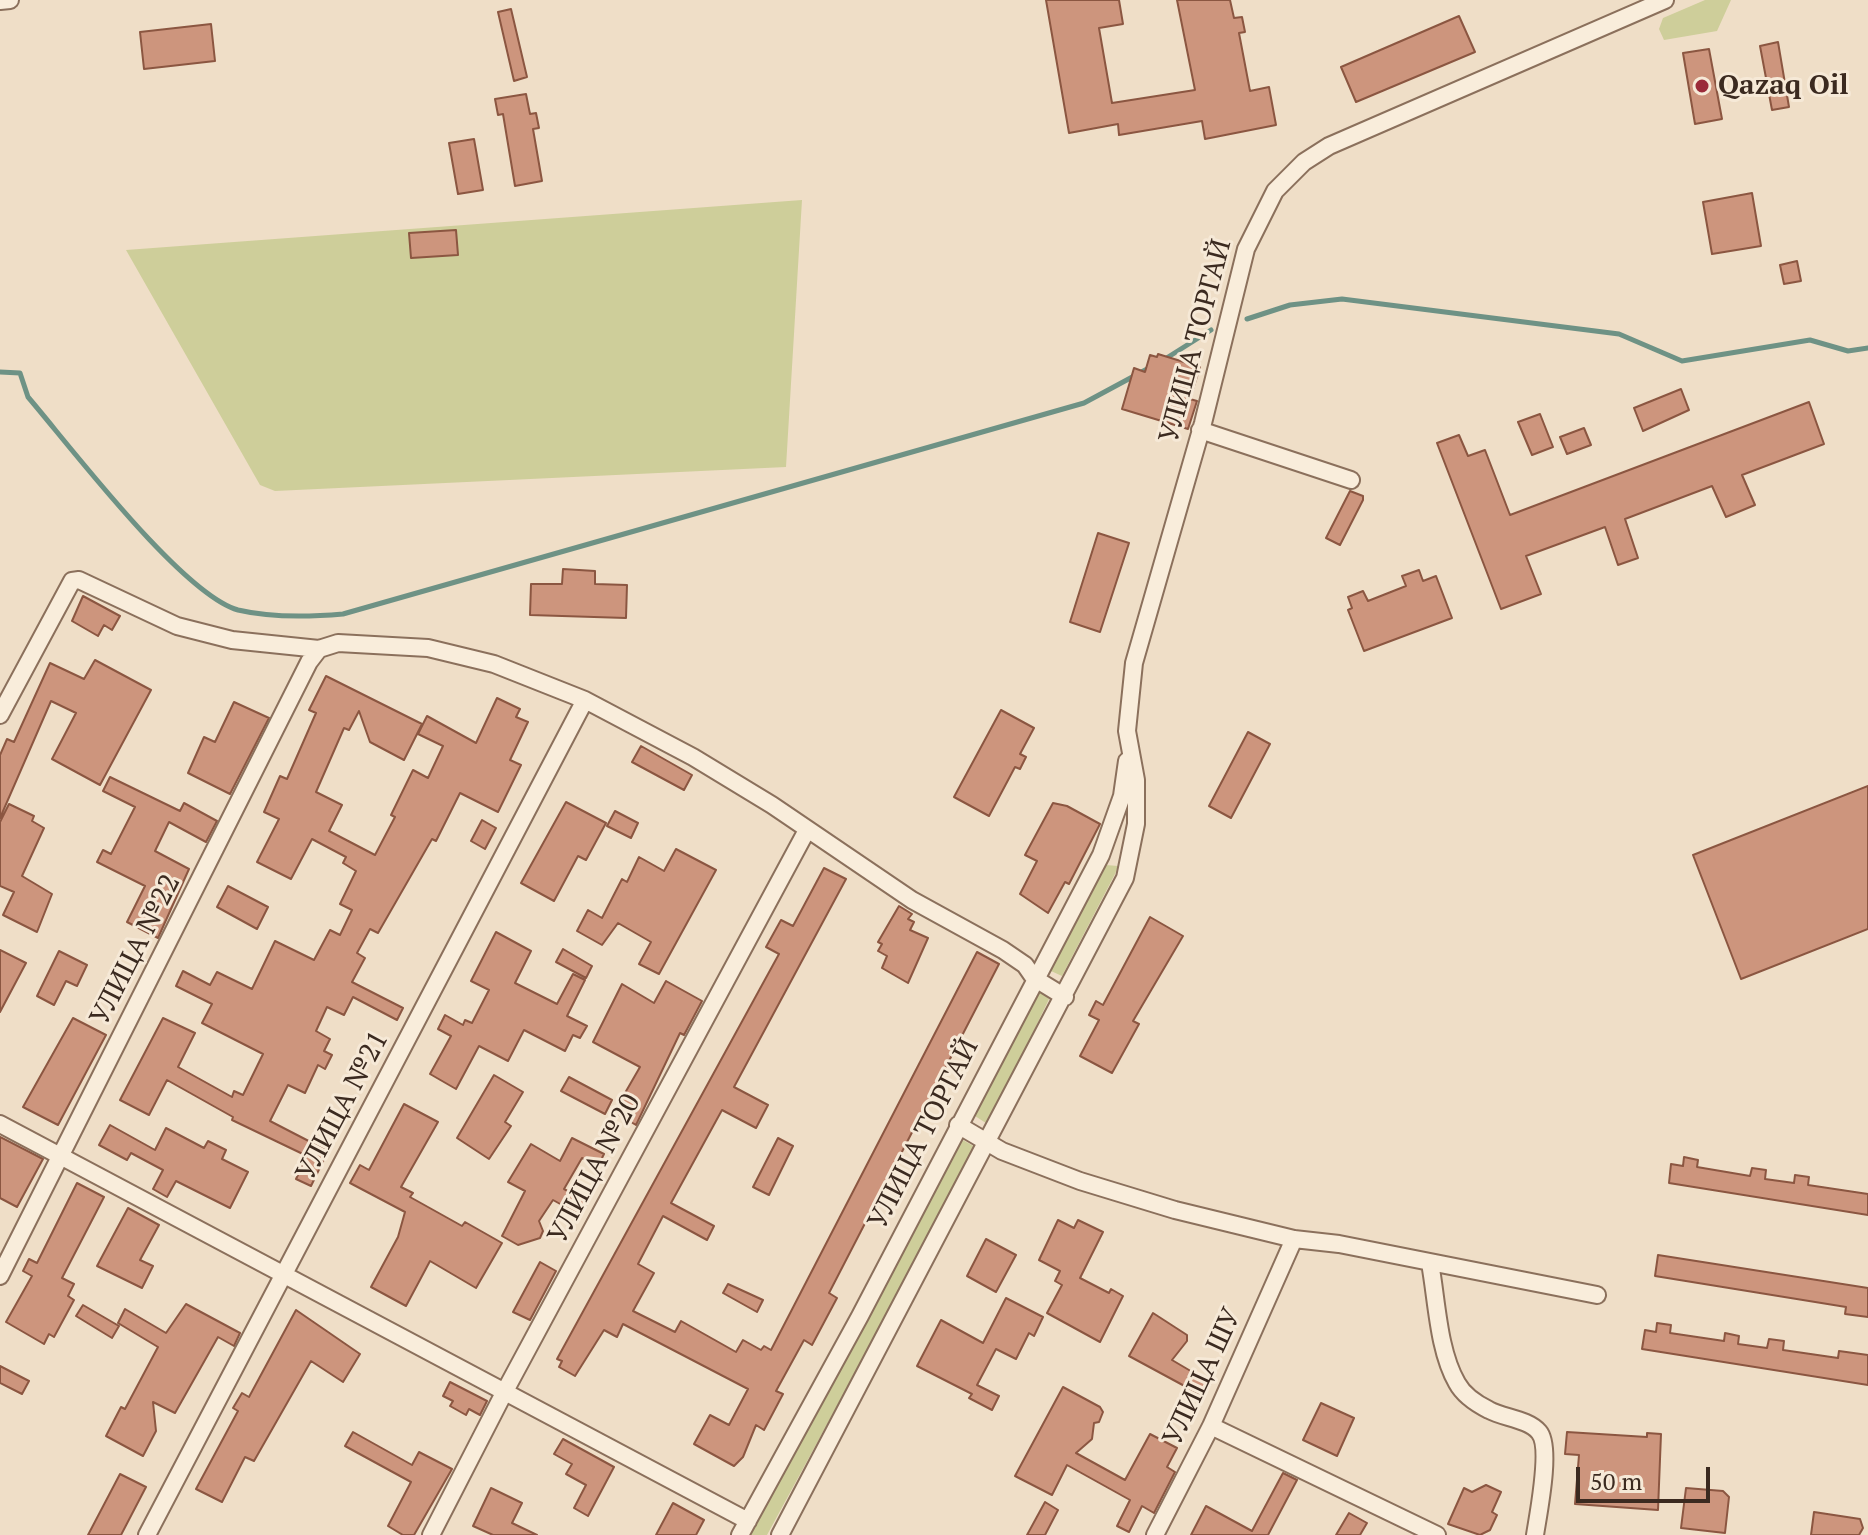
<!DOCTYPE html>
<html>
<head>
<meta charset="utf-8">
<style>
	body { margin:0 }
	#map { position:relative; width:1868px; height:1535px; overflow:hidden; background:#efdec7; font-family:"PT Serif",serif }
	canvas { display:block }
	.scale { position:absolute; left:1576px; top:1467px; width:134px; height:36px; box-sizing:border-box; border:4px solid #3b2a20; border-top:0; padding-left:10px; font-size:24px; line-height:28px; white-space:nowrap; color:#3b2a20; -webkit-text-stroke:6px #f6e9d7; paint-order:stroke }
</style>
</head>
<body>
<div id="map">
<canvas width="1868" height="1535"></canvas>
<div class="scale">50 m</div>
</div>
<script>
const context = document.querySelector('canvas').getContext('2d');
context.lineJoin = 'round';
function fillPath(path, color) {
  context.fillStyle = color;
  context.fill(path, 'evenodd');
}
function strokePath(path, color, width, dash) {
  context.strokeStyle = color;
  context.lineWidth = width;
  context.lineCap = dash ? 'butt' : 'round';
  context.setLineDash(dash || []);
  context.stroke(path);
}
function drawText(font, color, halo, rows, align = 'center') {
  context.font = font + ' "PT Serif",serif';
  context.lineWidth = 6;
  context.setLineDash([]);
  context.textBaseline = 'middle';
  context.strokeStyle = halo;
  context.fillStyle = color;
  for (const [text, x, y, turn = 0] of rows) {
    context.save();
    context.translate(x, y);
    context.rotate((+turn || 0) * Math.PI / 180);
    context.textAlign = isNaN(turn) ? turn : align;
    if (halo) context.strokeText(text, 0, 0);
    context.fillText(text, 0, 0);
    context.restore();
  }
}
const green = new Path2D(`
	M1705 0H1731L1717 31 1664 40 1659 29 1663 18Z
	M802 200 786 467 275 491 260 485 126 250Z
	M1106 865 1118 866 1115 874 1062 976 1051 971Z
	M1039 990 1049 999 989 1125 975 1116Z
	M961 1139 977 1148 767 1535H750Z`);
const stream = new Path2D(`
	M1247 319 1290 305 1342 299 1619 334 1682 361 1810 340 1848 351 1868 348
	M1165 359 1211 330
	M0 372 20 373 28 397C70 446 182 594 238 610 272 618 309 617 343 614L1084 403 1149 368`);
const building = new Path2D(`
	M1046 0H1119L1123 24 1099 28 1112 103 1195 90 1177 0H1230L1234 18 1242 17 1245 32 1239 33 1250 91 1269 87 1276 125 1205 139 1202 121 1119 135 1118 124 1069 133Z
	M511 9 527 77 514 81 498 12Z
	M1459 16 1475 52 1356 102 1341 67Z
	M211 24 215 61 144 69 140 32Z
	M1778 42 1789 107 1772 110 1760 46Z
	M1709 49 1722 119 1695 124 1683 53Z
	M526 94 530 114 536 113 539 128 533 129 542 181 515 186 503 114 498 115 495 99Z
	M474 139 483 190 458 194 449 143Z
	M1752 193 1761 246 1712 254 1703 202Z
	M456 230 458 255 411 258 409 233Z
	M1797 261 1801 281 1784 284 1780 265Z
	M1158 354 1200 367 1190 399 1197 401 1188 429 1122 409 1134 368 1145 372 1150 355 1157 357Z
	M1681 389 1689 410 1643 431 1634 408Z
	M1809 402 1824 444 1742 475 1755 505 1726 517 1712 486 1625 519 1638 558 1618 565 1605 527 1526 556 1541 594 1501 609 1437 443 1459 435 1468 456 1485 450 1510 515Z
	M1540 414 1553 447 1532 455 1518 422Z
	M1584 428 1591 445 1567 454 1560 437Z
	M1350 491 1363 496V500L1340 545 1326 538Z
	M1098 533 1129 543 1100 632 1070 622Z
	M563 569 595 571V584L627 585 626 618 530 615 531 584H562Z
	M1419 570 1423 581 1436 576 1452 618 1364 651 1348 610 1352 608 1348 597 1363 591 1368 601 1406 586 1402 576Z
	M83 596 120 616 112 630 104 625 98 636 72 621Z
	M95 660 151 690 100 785 52 759 76 713 51 701 0 818V755L7 739 14 742 50 663 84 679Z
	M326 676 422 724 404 760 370 742 359 711 349 730 344 728 316 792 342 805 329 831 375 855 395 817 391 815 413 770 428 778 443 746 418 734 427 716 476 743 497 698 520 709 516 717 528 722 510 760 521 765 498 812 460 793 436 841 432 839 378 933 370 929 357 953 365 958 352 982 403 1008 397 1020 353 997 344 1015 327 1007 316 1031 330 1039 324 1051 332 1055 325 1069 318 1065 305 1093 288 1085 270 1121 328 1151 311 1186 296 1179 307 1156 232 1120 233 1117 167 1080 149 1115 120 1100 163 1018 195 1033 178 1067 232 1097 234 1091 243 1095 263 1054 202 1023 212 1004 176 986 183 971 210 985 217 972 252 989 275 941 314 960 330 930 340 935 352 910 340 904 356 871 343 863 346 857 312 839 291 879 257 862 279 819 264 812 280 776 287 779 316 713 309 710Z
	M234 702 269 718 230 794 188 773 204 737 215 742Z
	M1001 710 1034 728 1020 754 1026 757 1020 769 1015 767 989 816 954 797Z
	M1248 732 1270 744 1231 818 1209 806Z
	M641 746 692 775 684 790 632 762Z
	M110 777 180 811 184 803 217 821 206 842 169 822 155 851 189 869 158 938 127 922 145 886 97 862 103 850 111 854 135 807 103 791Z
	M1868 786V929L1741 979 1693 855Z
	M566 802 606 823 586 860 578 856 554 901 521 883Z
	M1053 803 1067 806 1100 824 1069 884 1065 882 1048 913 1020 894 1037 861 1025 855Z
	M9 804 34 816 32 821 44 828 22 876 52 894 37 932 3 915 14 892 0 886V822Z
	M615 811 638 823 631 838 607 826Z
	M482 820 496 828 485 849 471 841Z
	M676 849 716 870 659 974 639 964 651 942 618 923 602 945 577 931 588 910 602 918 622 879 627 882 639 857 664 871Z
	M824 868 846 879 734 1087 768 1105 756 1128 722 1110 671 1203 714 1226 707 1240 663 1216 638 1264 654 1273 633 1311 675 1332 681 1321 736 1352 743 1340 761 1350 764 1346 771 1350 977 952 999 964 829 1293 837 1298 812 1345 804 1340 776 1391 783 1394 764 1430 756 1425 743 1457 734 1466 694 1444 710 1415 729 1425 748 1389 623 1324 617 1337 604 1330 575 1376 559 1367 562 1361 557 1359 779 954 766 947 781 920 793 926Z
	M228 886 268 907 257 929 217 907Z
	M899 906 912 914 908 919 914 922 910 930 928 938 908 983 882 968 887 956 878 951 882 944 878 942Z
	M1150 917 1183 936 1133 1021 1139 1024 1112 1073 1080 1056 1099 1020 1089 1015 1096 1001 1103 1005Z
	M496 932 531 951 515 983 557 1004 573 974 585 980 567 1016 587 1026 580 1038 573 1035 565 1051 524 1030 508 1061 479 1046 456 1089 430 1074 451 1036 438 1029 445 1015 463 1025 465 1020 472 1023 489 990 471 981Z
	M563 949 592 966 586 978 556 962Z
	M0 950 26 963 0 1012Z
	M59 951 87 965 77 986 66 981 54 1005 37 996Z
	M666 981 702 1001 684 1035 680 1033 636 1125 614 1112 640 1067 593 1042 622 984 654 1003Z
	M73 1018 106 1035 58 1125 23 1107Z
	M494 1075 523 1092 505 1122 511 1126 489 1159 457 1138Z
	M569 1077 612 1100 605 1114 561 1091Z
	M404 1104 438 1122 401 1187 413 1193 410 1197 462 1226 465 1222 502 1243 476 1288 430 1261 406 1306 371 1287 398 1237 405 1212 350 1183 360 1165 369 1170Z
	M110 1125 155 1150 166 1128 204 1148 208 1141 226 1150 222 1159 248 1172 230 1208 176 1181 167 1197 153 1189 163 1170 131 1153 127 1160 99 1145Z
	M0 1137 43 1159 17 1207 0 1198Z
	M572 1138 604 1154 598 1166 582 1158 564 1189 588 1202 580 1215 553 1200 539 1221 543 1231 540 1238 518 1245 502 1236 525 1191 508 1182 531 1144 560 1161Z
	M778 1138 793 1146 769 1195 753 1187Z
	M1684 1157 1698 1160 1697 1167 1750 1176 1752 1168 1766 1170 1765 1179 1794 1183 1795 1175 1809 1177 1808 1185 1868 1194V1215L1669 1183 1671 1164 1683 1166Z
	M77 1183 104 1197 62 1278 74 1284 68 1296 74 1300 54 1337 49 1334 44 1344 6 1322 32 1276 23 1271 29 1259 37 1263Z
	M128 1208 159 1225 140 1260 153 1266 142 1288 97 1266Z
	M1058 1220 1074 1228 1078 1220 1103 1232 1080 1278 1109 1293 1111 1289 1123 1296 1100 1342 1047 1313 1062 1285 1055 1281 1060 1271 1039 1260Z
	M986 1239 1016 1255 996 1292 967 1276Z
	M1658 1255 1868 1288V1317L1845 1314 1846 1307 1655 1276Z
	M540 1262 556 1271 530 1320 513 1312Z
	M728 1284 763 1300 757 1312 723 1293Z
	M1006 1298 1043 1317 1034 1336 1029 1333 1016 1359 996 1349 977 1385 999 1396 992 1410 969 1398 972 1394 917 1366 941 1320 983 1343Z
	M186 1304 240 1333 234 1346 218 1337 175 1413 153 1402 156 1431 143 1456 106 1436 121 1407 125 1409 158 1347 118 1323 125 1309 166 1333Z
	M83 1305 119 1326 112 1338 76 1316Z
	M296 1310 360 1354 343 1382 311 1361 254 1461 245 1457 222 1502 196 1489 238 1411 233 1408 242 1393 249 1397Z
	M1153 1313 1187 1335V1341L1172 1360 1211 1383 1203 1396 1129 1356Z
	M1657 1323 1671 1325 1670 1333 1724 1341 1725 1333 1739 1336 1738 1344 1767 1348 1769 1339 1784 1341 1783 1350 1838 1358 1839 1351 1868 1355V1385L1642 1349 1645 1330 1656 1332Z
	M0 1366 29 1381 22 1394 0 1383Z
	M450 1382 487 1401 480 1415 469 1409 466 1415 450 1406 453 1401 443 1396Z
	M1063 1387 1100 1407 1103 1412 1099 1422 1094 1423 1092 1439 1076 1453 1125 1480 1150 1434 1177 1448 1167 1467 1175 1472 1154 1513 1142 1506 1129 1532 1117 1526 1130 1500 1067 1465 1052 1495 1015 1476Z
	M1321 1403 1354 1418 1337 1456 1303 1440Z
	M353 1432 412 1465 419 1452 452 1469 414 1535H403L388 1526 411 1482 345 1446Z
	M1567 1432 1647 1437V1433L1661 1434 1658 1510 1575 1504 1579 1455 1565 1454Z
	M563 1439 614 1467 588 1516 574 1508 586 1485 566 1474 572 1464 554 1454Z
	M1283 1473 1297 1480 1268 1535H1191L1206 1506 1252 1531Z
	M120 1474 146 1487 121 1535H88Z
	M1486 1485 1501 1492 1492 1512 1497 1515 1490 1530 1480 1535 1448 1524 1464 1488 1472 1492Z
	M491 1488 522 1503 512 1523 537 1535H493L473 1526Z
	M1686 1488 1723 1491 1729 1497 1725 1533 1681 1528Z
	M1045 1502 1058 1510 1045 1535H1027Z
	M673 1503 704 1520 696 1535H656Z
	M1814 1512 1860 1519 1863 1528 1859 1535H1811Z
	M1349 1513 1367 1523 1360 1535H1336Z`);
const minor = new Path2D(`
	M0 1 10 0
	M1200 430 1351 480
	M0 715 72 581 79 580 177 626 232 640 319 649 338 643 428 648 494 664 585 700 693 757 772 805 912 900 1003 950 1025 965 1034 978 1065 997
	M0 1124 748 1521
	M958 1125 1002 1151 1080 1181 1175 1210 1294 1239 1339 1244 1597 1295
	M1430 1263C1437 1301 1438 1350 1457 1383 1464 1396 1477 1404 1489 1410 1504 1418 1528 1419 1539 1432 1552 1447 1538 1515 1535 1535
	M0 1276 309 662 319 649
	M1211 1426 1437 1535
	M147 1535 585 700
	M431 1535 505 1391 807 830
	M740 1535 860 1316 1101 855 1122 796 1127 761
	M780 1535 1125 878 1136 824V780L1127 731 1134 663 1203 423 1246 249 1275 191 1304 162 1329 146 1665 0
	M1155 1535 1211 1426 1294 1239`);
const markers = [
	[1702,86,8,"#9b2b39"]
];
const poiNames = [
	["Qazaq Oil",1718,86]
];
const streetNames = [
	["УЛИЦА ТОРГАЙ",1196,341,-75],
	["УЛИЦА №22",136,950,-63],
	["УЛИЦА №21",343,1106,-62],
	["УЛИЦА ТОРГАЙ",924,1134,-63],
	["УЛИЦА №20",595,1169,-62],
	["УЛИЦА ШУ",1203,1377,-65]
];
fillPath(green, '#cece9a');
strokePath(stream, '#6e9285', 5);
fillPath(building, '#cd957d');
strokePath(building, '#8b5641', 2);
strokePath(minor, '#8b705c', 20);
strokePath(minor, '#f9eddb', 16);
for (const [x, y, r, color] of markers) {
  const dot = new Path2D();
  dot.arc(x, y, r, 0, 2 * Math.PI);
  context.fillStyle = color;
  context.fill(dot);
  strokePath(dot, '#f6e9d7', 3);
}
drawText('bold 28px', '#3b2a20', '#f6e9d7', poiNames, 'left');
drawText('28px', '#3b2a20', '#f6e9d7', streetNames);
</script>
</body>
</html>
